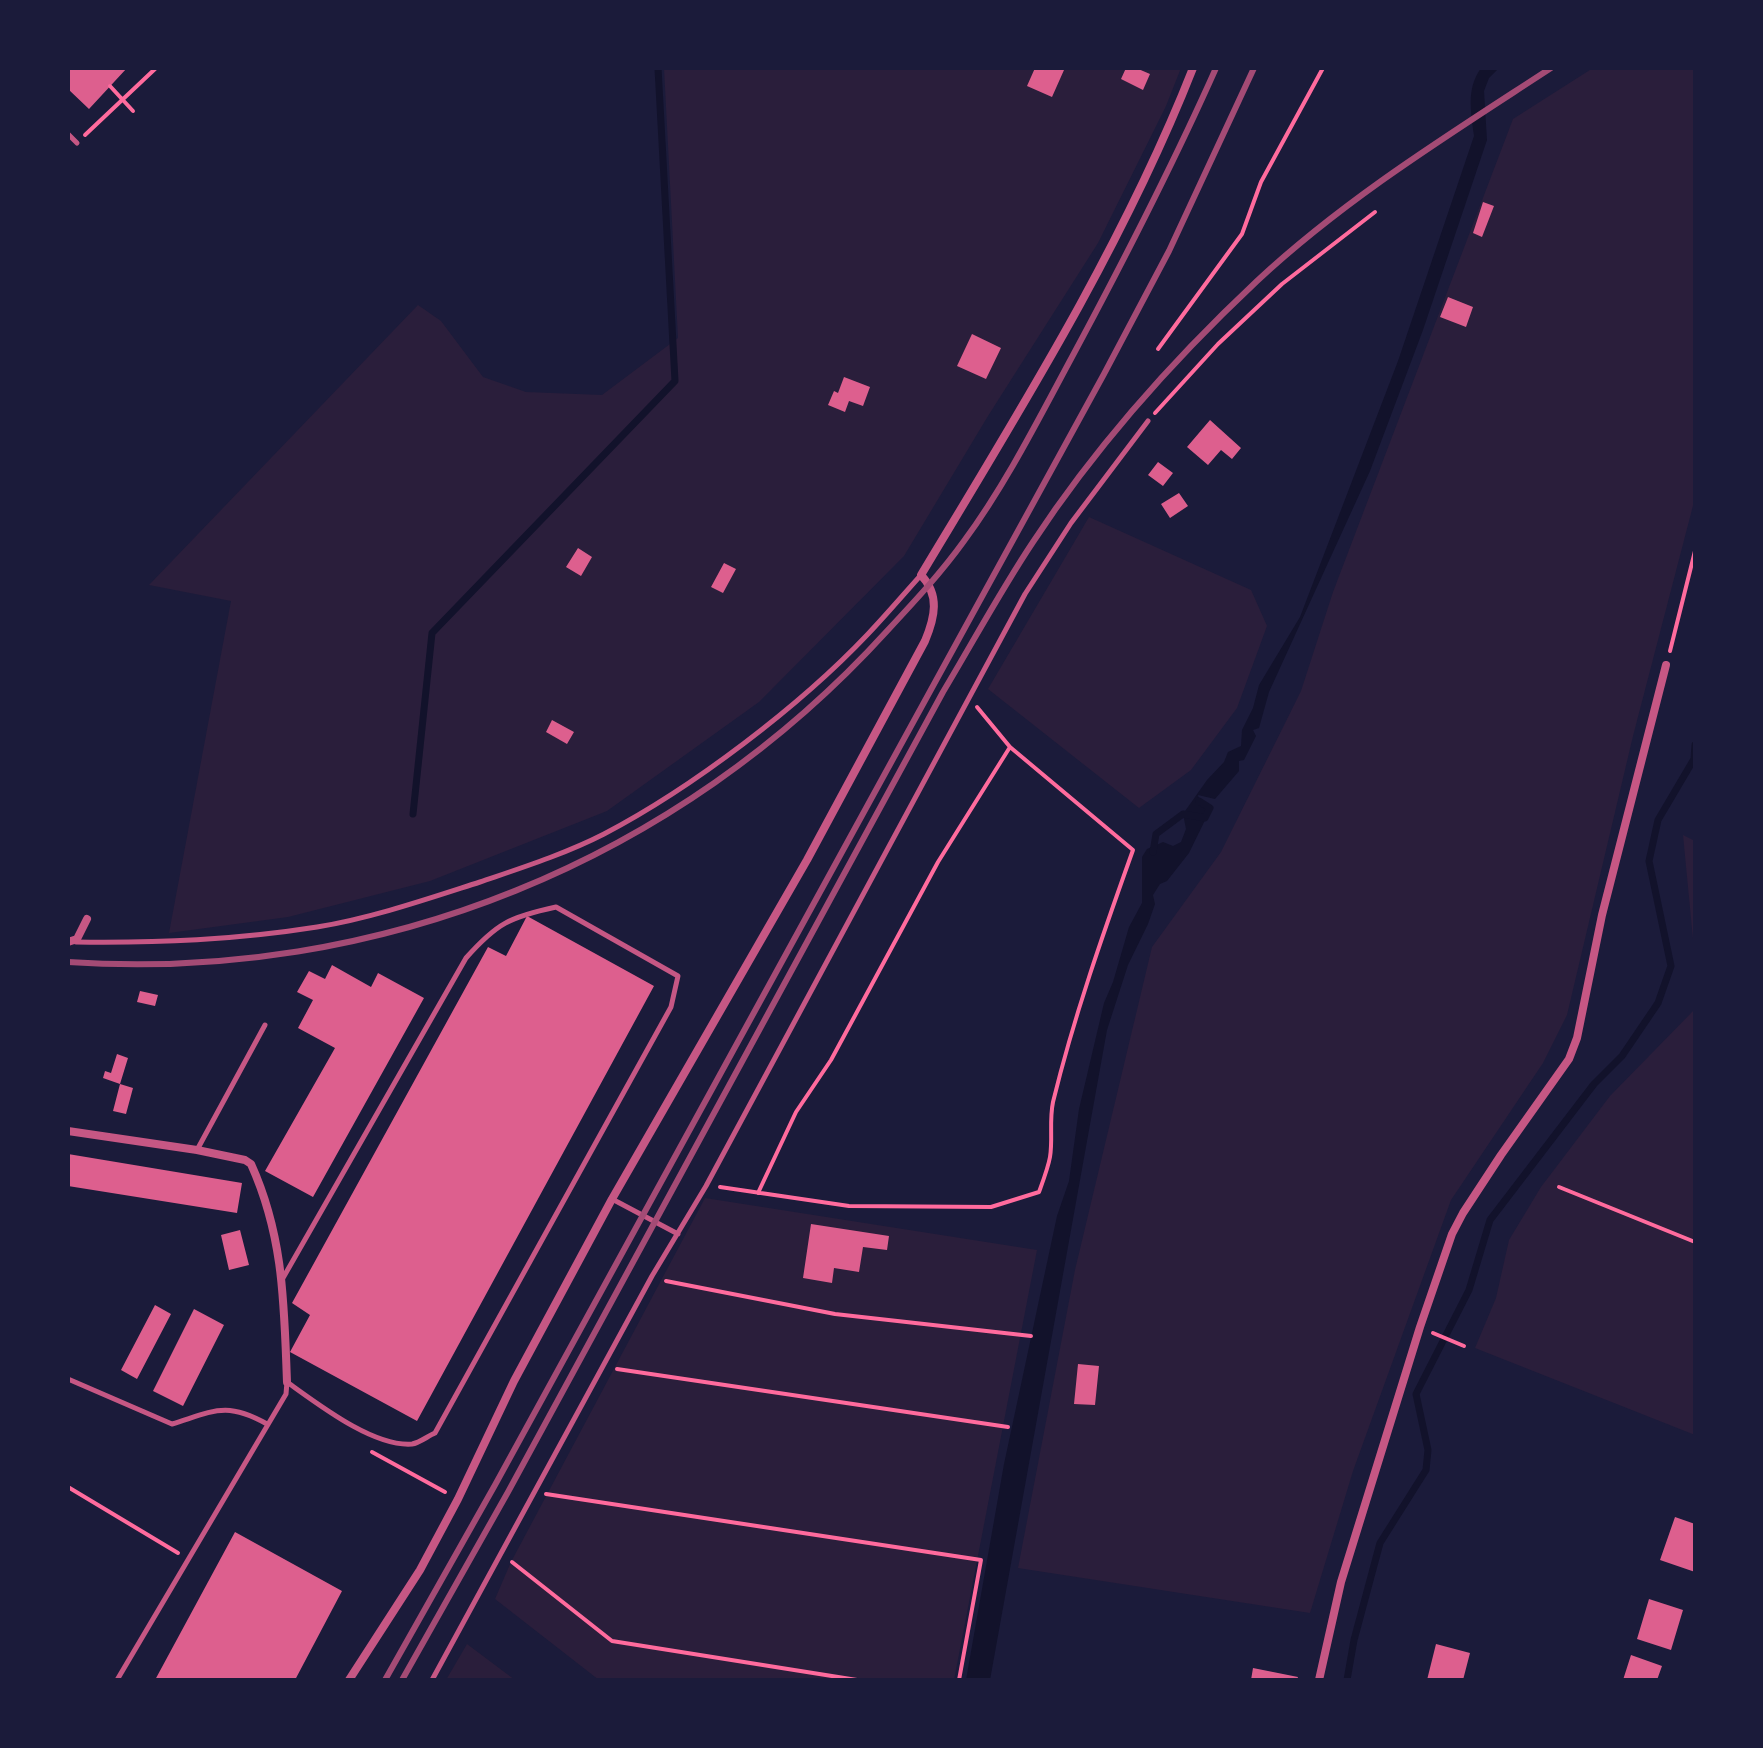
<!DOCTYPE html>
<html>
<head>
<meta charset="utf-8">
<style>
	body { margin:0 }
	#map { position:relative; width:1763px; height:1748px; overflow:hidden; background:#1b1b3a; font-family:Jost,sans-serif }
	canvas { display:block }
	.frame { position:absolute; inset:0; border:70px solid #1b1b3a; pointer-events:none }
</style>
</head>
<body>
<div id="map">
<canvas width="1763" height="1748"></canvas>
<div class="frame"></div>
</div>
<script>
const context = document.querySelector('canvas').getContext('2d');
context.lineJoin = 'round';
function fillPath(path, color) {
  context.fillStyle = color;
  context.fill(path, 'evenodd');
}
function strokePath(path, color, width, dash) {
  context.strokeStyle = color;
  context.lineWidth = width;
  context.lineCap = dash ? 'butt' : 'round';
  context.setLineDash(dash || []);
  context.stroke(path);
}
const green = new Path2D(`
	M664 68H1181L1166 106 1098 243 988 416 904 556 759 702 607 811 430 881 288 917 169 933 231 601 149 585 418 305 441 321 483 377 526 392 602 395 678 338Z
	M1593 68H1695V498L1633 736 1567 1015 1543 1063 1451 1200 1353 1471 1310 1613 1018 1568 1075 1270 1152 947 1221 852 1301 691 1333 592 1513 119Z
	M1089 517 1251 590 1267 626 1237 708 1191 770 1139 808 988 689Z
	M1683 835 1695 841V960Z
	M1695 1009V1435L1475 1348 1496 1298 1509 1240 1541 1187 1610 1096Z
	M705 1198 1037 1250 954 1680H599L495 1599 511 1562Z
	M467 1644 515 1680H446Z`);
const water = new Path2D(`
	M1481 68H1499L1489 78 1484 91 1487 140 1423 330 1370 471 1269 692 1259 728 1253 730 1256 736 1244 760 1239 761V771L1215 799 1198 795 1200 803 1208 806 1209 812 1189 853 1167 881 1160 884 1153 895 1155 904 1148 924 1128 965 1107 1030 990 1680H966L1004 1464 1057 1216 1069 1181 1079 1109 1104 1003 1113 982 1129 927 1142 903V857L1147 849 1163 842 1173 846 1181 842 1186 829 1183 814 1207 780 1224 762 1228 752 1241 746 1242 730 1253 708 1259 685 1300 617 1398 361 1474 136C1471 111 1466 89 1481 68Z`);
const stream = new Path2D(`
	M413 814 432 633 675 381 658 68
	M1153 852 1156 834 1183 814 1205 818 1210 808 1199 801
	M1347 1680 1354 1640 1380 1543 1426 1470 1428 1450 1416 1394 1469 1290 1490 1220 1594 1084 1622 1056 1658 1003 1671 966 1649 861 1658 820 1694 759 1695 745`);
const building = new Path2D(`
	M68 68H127L89 109 68 89Z
	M1035 68 1064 70 1052 97 1027 86Z
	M1126 68H1136L1150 74 1143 90 1121 79Z
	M1483 202 1494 206 1482 237 1473 233Z
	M1448 297 1473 307 1466 327 1440 317Z
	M972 334 1001 348 986 379 957 366Z
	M844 377 870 387 863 406 849 401 845 412 828 405 834 391 838 393Z
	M1210 420 1241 448 1232 459 1221 450 1208 465 1187 447Z
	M1158 462 1173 473 1163 486 1148 475Z
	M1179 493 1188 506 1170 518 1161 504Z
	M578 548 592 557 581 576 566 567Z
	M724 563 736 569 723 593 711 587Z
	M552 720 574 732 567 744 546 732Z
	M527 916 654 986 417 1421 290 1352 310 1315 292 1303 488 947 506 956Z
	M332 965 371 987 378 973 424 998 313 1197 265 1171 335 1048 298 1028 313 1000 297 992 309 971 325 979Z
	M140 991 158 995 155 1006 137 1002Z
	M117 1054 128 1058 120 1084 103 1078 105 1071 111 1073Z
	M120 1084 133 1088 126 1114 113 1111Z
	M68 1154 242 1183 237 1213 68 1186Z
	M811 1224 889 1236 887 1250 863 1247 859 1272 834 1268 832 1283 803 1278Z
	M240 1230 249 1265 229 1270 221 1235Z
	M155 1305 171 1314 137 1379 121 1370Z
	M194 1309 224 1325 183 1406 153 1391Z
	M1078 1364 1099 1366 1095 1405 1074 1404Z
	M1675 1517 1695 1524V1572L1660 1560Z
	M235 1532 342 1591 295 1680H155Z
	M1649 1599 1683 1610 1671 1650 1637 1639Z
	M1436 1644 1470 1653 1463 1680H1427Z
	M1631 1655 1662 1666 1657 1680H1623Z
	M1253 1668 1298 1677 1297 1680H1251Z`);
const path = new Path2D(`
	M110 86 133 111
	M85 135 156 68
	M1158 349 1242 234 1261 182 1323 68
	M1155 413 1218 344 1282 284 1375 212
	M1670 651 1695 551
	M720 1187 849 1206 991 1207 1039 1192C1043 1181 1048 1168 1050 1157 1053 1139 1049 1121 1053 1102 1074 1016 1103 934 1133 850L1010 747 977 707
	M1559 1187 1695 1242
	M758 1193 796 1112 831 1060 938 862 1010 747
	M666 1281 835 1314 1031 1336
	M1433 1333 1464 1346
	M617 1369 1008 1427
	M372 1452 445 1492
	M68 1487 178 1553
	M546 1494 981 1560 959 1680
	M512 1562 612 1641 857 1680`);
const service = new Path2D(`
	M68 134 77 143
	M76 942C159 943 235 940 317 927 372 918 427 899 480 882 521 868 565 854 604 834 692 788 800 706 868 634 886 615 903 595 921 575
	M197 1150 265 1025
	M612 1199 678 1234
	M68 1379 172 1424C214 1411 226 1401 267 1424
	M117 1680 286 1394 287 1382C318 1404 373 1447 412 1444 419 1443 428 1436 435 1433L671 1007 678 976 556 907C510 917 497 923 466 958L283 1278
	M432 1680 652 1276 706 1186 1025 594 1071 523 1148 421`);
const minor = new Path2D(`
	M68 942 77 939 87 919
	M68 1131 197 1150 245 1160 251 1164C284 1237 284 1305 287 1382
	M349 1680 420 1570 458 1499 514 1381 612 1199 807 860 925 641C935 617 940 595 921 575 1019 412 1123 246 1193 68
	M1319 1680 1341 1582 1420 1327 1452 1234 1463 1213 1501 1155 1569 1059 1577 1038 1602 915 1666 665`);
const rail = new Path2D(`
	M68 962C379 983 678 861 887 631 914 602 941 573 964 541 1006 484 1038 420 1072 357 1123 262 1172 167 1216 68
	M385 1680 495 1485 1104 374 1169 251 1254 68
	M402 1680 508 1492 943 692C973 642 1001 590 1033 542 1096 446 1174 359 1257 281 1346 198 1450 134 1551 68`);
fillPath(green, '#2a1e3b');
fillPath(water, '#12122b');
strokePath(stream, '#12122b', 7);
fillPath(building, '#dd5f8e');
strokePath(path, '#ff6b9d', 4);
strokePath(service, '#c65784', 5);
strokePath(minor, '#c65784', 8);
strokePath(rail, '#a44b75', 6);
</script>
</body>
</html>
